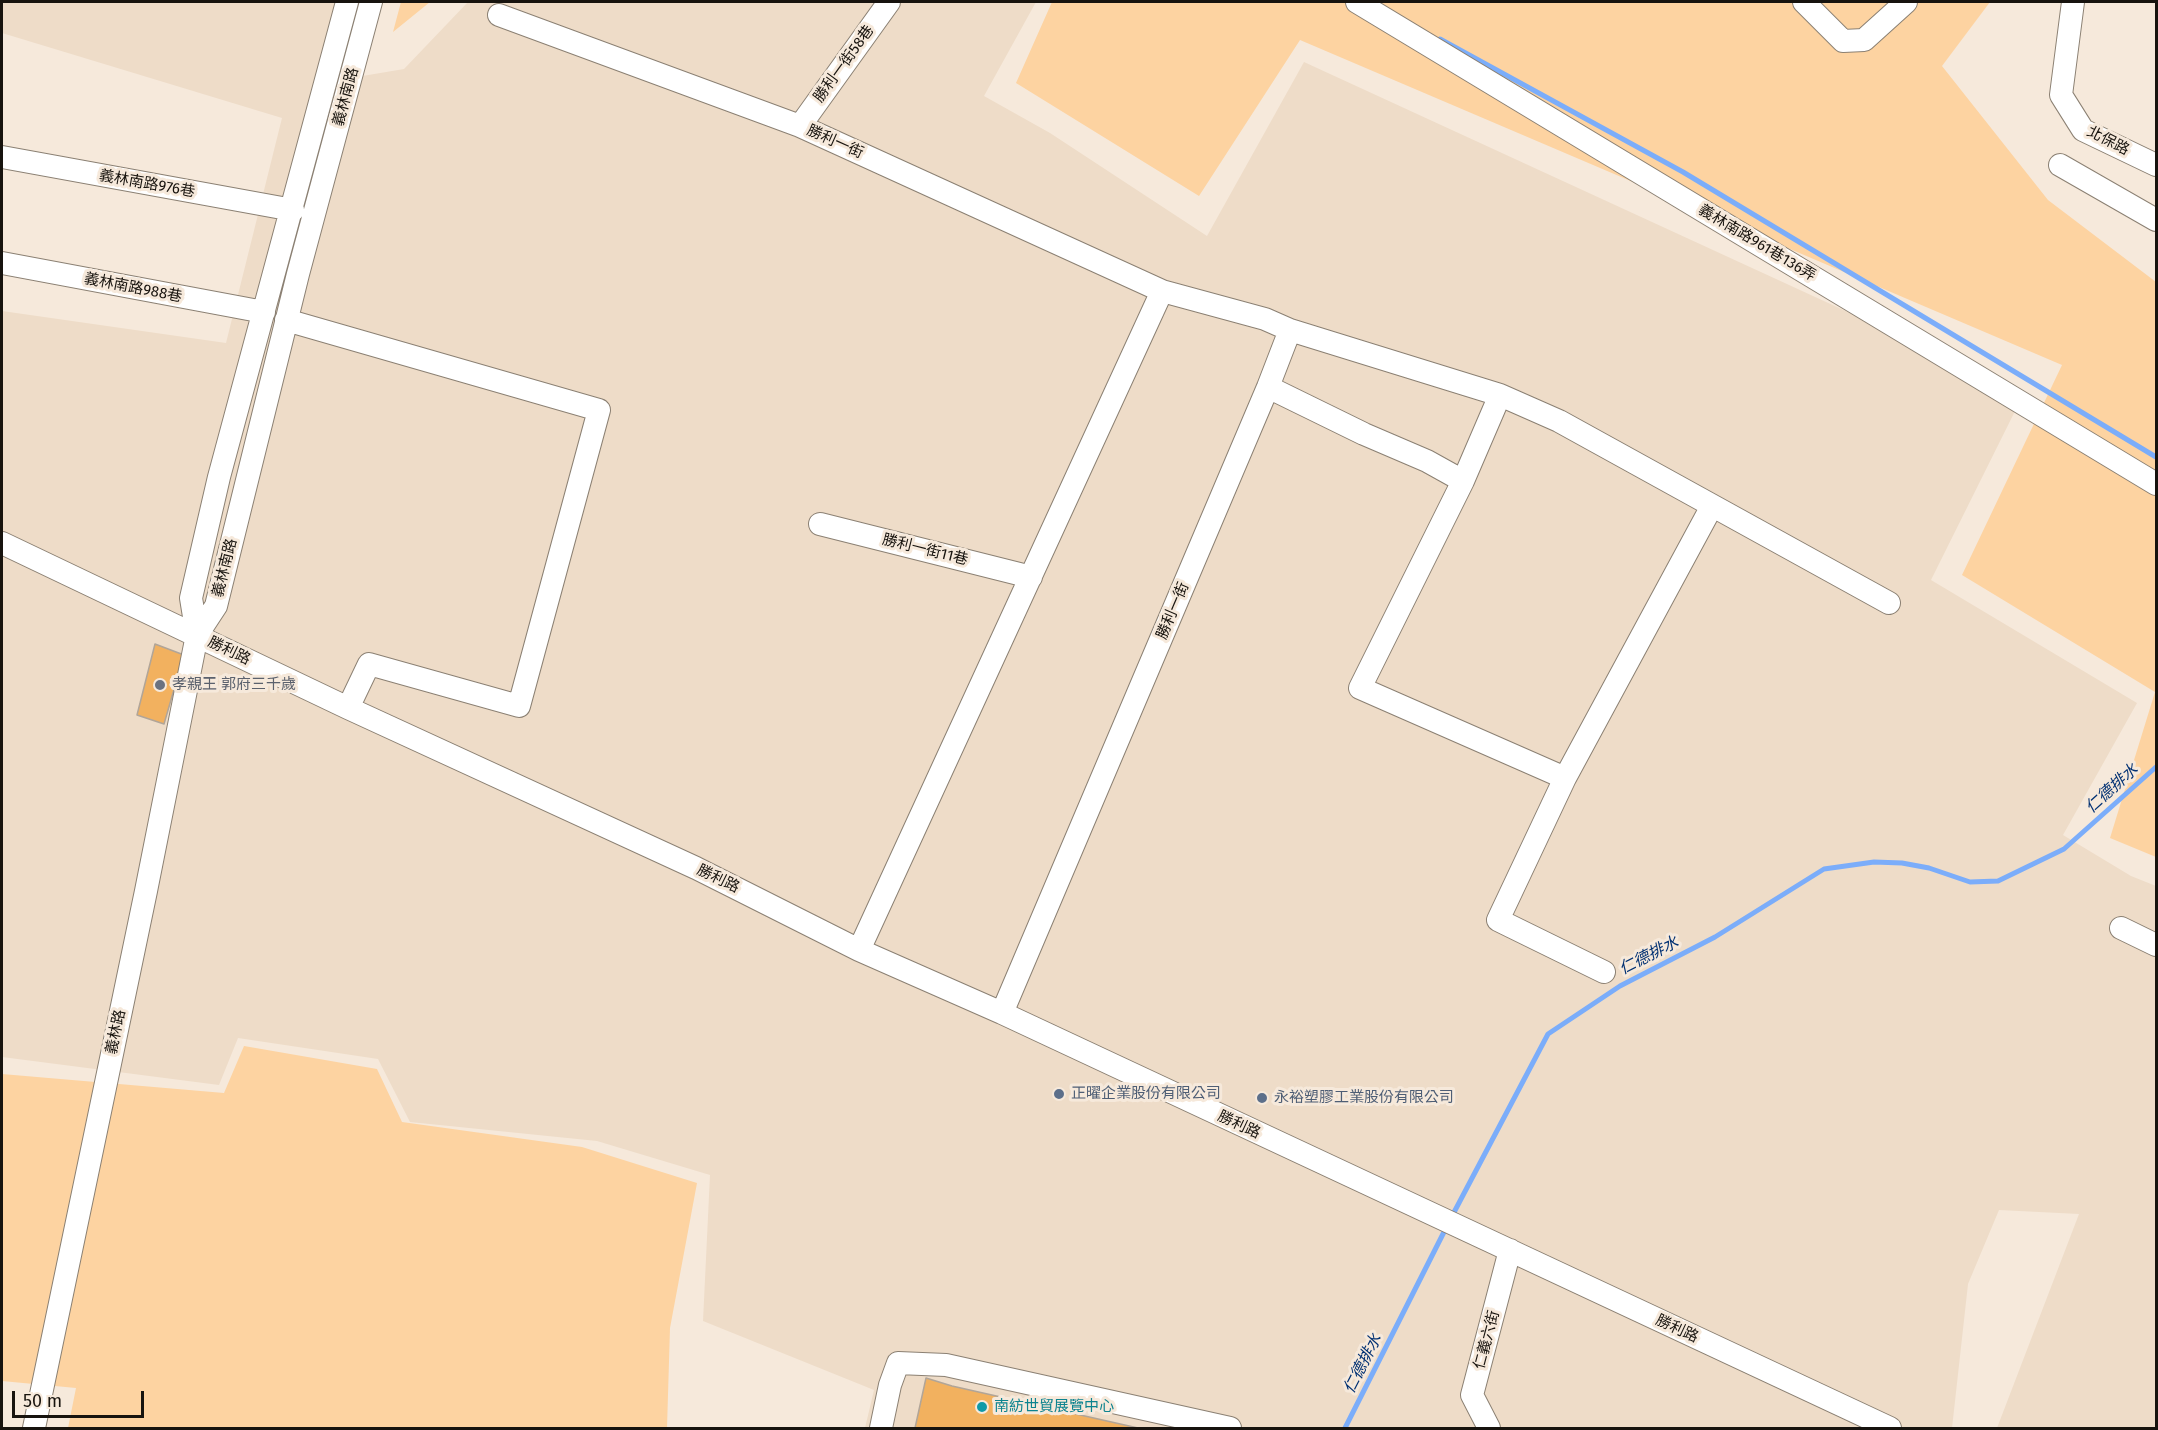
<!DOCTYPE html>
<html>
<head>
<meta charset="utf-8">
<style>
	body { margin:0 }
	#map { position:relative; width:2158px; height:1430px; overflow:hidden; background:#f6e9db; font-family:"Fira Sans",sans-serif }
	canvas { display:block }
	.frame { position:absolute; inset:0; border:3px solid #17130e; pointer-events:none }
	.scale { position:absolute; left:12px; top:1391px; width:132px; height:27px; box-sizing:border-box; border:3px solid #17130e; border-top:0; padding-left:8px; font-size:18px; line-height:21px; white-space:nowrap; color:#17130e; -webkit-text-stroke:4px #f6e9db; paint-order:stroke }
</style>
</head>
<body>
<div id="map">
<canvas width="2158" height="1430"></canvas>
<div class="frame"></div>
<div class="scale">50 m</div>
</div>
<script>
const context = document.querySelector('canvas').getContext('2d');
context.lineJoin = 'round';
function fillPath(path, color) {
  context.fillStyle = color;
  context.fill(path, 'evenodd');
}
function strokePath(path, color, width, dash) {
  context.strokeStyle = color;
  context.lineWidth = width;
  context.lineCap = dash ? 'butt' : 'round';
  context.setLineDash(dash || []);
  context.stroke(path);
}
function drawText(font, color, halo, rows, align = 'center') {
  context.font = font + ' "Fira Sans","Noto Sans TC",sans-serif';
  context.lineWidth = 6;
  context.setLineDash([]);
  context.textBaseline = 'middle';
  context.strokeStyle = halo;
  context.fillStyle = color;
  for (const [text, x, y, turn = 0] of rows) {
    context.save();
    context.translate(x, y);
    context.rotate((+turn || 0) * Math.PI / 180);
    context.textAlign = isNaN(turn) ? turn : align;
    if (halo) context.strokeText(text, 0, 0);
    context.fillText(text, 0, 0);
    context.restore();
  }
}
const built = new Path2D(`
	M2 2H337L315 84 404 69 468 2H1036L984 96 1050 133 1207 236 1304 62 2024 393 1931 580 2137 703 2063 835 2131 876 2156 886V1428H1997L2079 1214 1999 1210 1968 1284 1952 1428H865L874 1390 703 1321 710 1175 597 1141 410 1122 378 1059 238 1038 219 1085 2 1057V311L226 343 282 118 2 33Z`);
const green = new Path2D(`
	M401 2H430L393 32Z
	M1052 2H1990L1942 66 2048 200 2156 282V857L2110 838 2155 692 1962 575 2062 365 1300 40 1199 196 1016 83Z
	M244 1046 377 1069 402 1122 582 1147 697 1183 670 1328 667 1428H68L76 1388 2 1381V1074L224 1093Z`);
const stream = new Path2D(`
	M1440 39 1683 172 2156 457
	M1451 1218 1548 1034 1620 986 1715 937 1824 869 1874 862 1902 863 1929 868 1970 882 1998 881 2064 849 2156 767
	M1345 1428 1447 1226`);
const building = new Path2D(`
	M155 644 184 655 164 724 137 715Z
	M926 1378 952 1386 1138 1428H915Z`);
const minor = new Path2D(`
	M1357 2 2156 484
	M1804 2 1843 41 1864 40 1906 2
	M2073 2 2061 95 2083 130 2156 165
	M499 15 800 126 1162 291 1265 319 1290 330 1268 387 1002 1013
	M800 126 889 2
	M2 157 293 210
	M2060 165 2156 220
	M2 263 264 312
	M286 320 599 410 519 706 369 664 348 708
	M1290 330 1500 395 1559 421 1889 603
	M1268 387 1364 434 1427 461 1463 481
	M1500 395 1463 481 1360 688 1565 778
	M820 524 1031 577
	M2 543 348 708 696 868 859 950 1002 1013 1890 1428
	M197 635 216 606 298 274 371 2
	M2121 928 2156 945
	M859 950 1162 291
	M1604 972 1498 920 1565 778 1712 506
	M34 1428 146 891 197 635 191 598 219 477 347 2
	M881 1428 890 1385 898 1363 946 1365 1230 1428
	M1489 1428 1472 1395 1510 1250`);
const markers = [
	[160,685,6,"#6b7280"],
	[1059,1094,6,"#5c6f8a"],
	[1262,1098,6,"#5c6f8a"],
	[982,1407,6,"#0f9aa8"]
];
const streetNames = [
	["勝利一街58巷",844,64,-54],
	["義林南路",346,97,-75],
	["北保路",2108,141,27],
	["勝利一街",835,142,24],
	["義林南路976巷",147,184,10],
	["義林南路961巷136弄",1757,243,31],
	["義林南路988巷",133,288,11],
	["勝利一街11巷",925,550,14],
	["義林南路",225,568,-76],
	["勝利一街",1173,611,-67],
	["勝利路",229,651,26],
	["勝利路",718,879,26],
	["義林路",116,1032,-78],
	["勝利路",1239,1125,25],
	["勝利路",1677,1329,25],
	["仁義六街",1487,1340,-75]
];
const worshipNames = [
	["孝親王 郭府三千歲",172,685]
];
const serviceNames = [
	["正曜企業股份有限公司",1071,1094],
	["永裕塑膠工業股份有限公司",1274,1098]
];
const cultureNames = [
	["南紡世貿展覽中心",994,1407]
];
const waterNames = [
	["仁德排水",2112,789,-42],
	["仁德排水",1649,956,-27],
	["仁德排水",1363,1364,-63]
];
fillPath(built, '#eedcc8');
fillPath(green, '#fdd3a1');
strokePath(stream, '#7badfa', 5);
fillPath(building, '#f2b15f');
strokePath(building, '#b1a598', 1.5);
strokePath(minor, '#8b8073', 24);
strokePath(minor, '#fff', 22);
for (const [x, y, r, color] of markers) {
  const dot = new Path2D();
  dot.arc(x, y, r, 0, 2 * Math.PI);
  context.fillStyle = color;
  context.fill(dot);
  strokePath(dot, '#f6e9db', 2);
}
drawText('15px', '#17130e', '#f6e9db', streetNames);
drawText('15px', '#5b616d', '#f6e9db', worshipNames, 'left');
drawText('15px', '#4e5e75', '#f6e9db', serviceNames, 'left');
drawText('15px', '#0d838f', '#f6e9db', cultureNames, 'left');
drawText('italic 16px', '#023173', '#f6e9db', waterNames);
</script>
</body>
</html>
